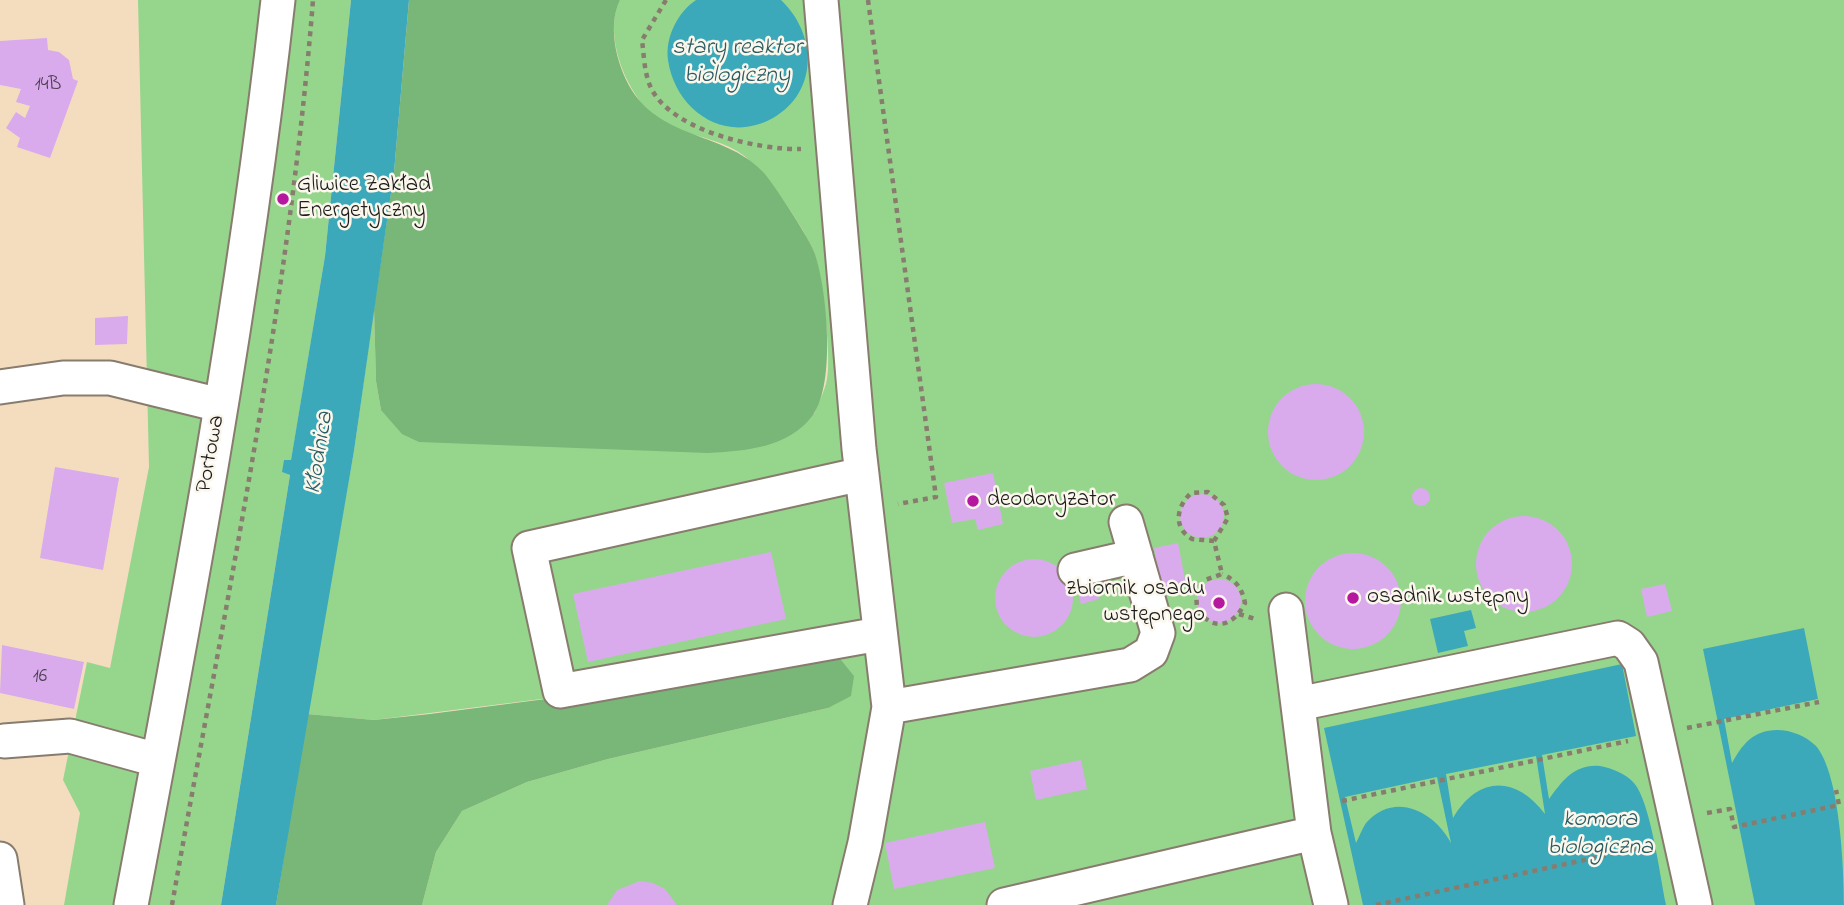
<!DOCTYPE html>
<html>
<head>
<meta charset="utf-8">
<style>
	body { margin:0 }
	canvas { display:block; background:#f4ddbf }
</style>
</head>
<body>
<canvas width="1844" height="905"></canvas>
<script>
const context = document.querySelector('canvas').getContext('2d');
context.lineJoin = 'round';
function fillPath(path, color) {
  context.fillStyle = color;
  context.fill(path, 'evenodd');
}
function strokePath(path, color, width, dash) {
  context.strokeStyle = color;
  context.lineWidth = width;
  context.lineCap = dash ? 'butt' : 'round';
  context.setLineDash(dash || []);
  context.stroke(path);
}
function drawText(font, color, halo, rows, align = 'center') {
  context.font = font + ' "Indie Flower",sans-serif';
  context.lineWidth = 5;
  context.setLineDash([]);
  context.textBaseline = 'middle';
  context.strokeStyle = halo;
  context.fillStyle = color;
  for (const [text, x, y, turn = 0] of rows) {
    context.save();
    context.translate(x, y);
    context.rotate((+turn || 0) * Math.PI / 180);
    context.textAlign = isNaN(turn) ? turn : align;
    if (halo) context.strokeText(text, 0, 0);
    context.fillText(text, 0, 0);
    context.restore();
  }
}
const green = new Path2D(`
	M138 0H351L325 256 291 461 285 460 283 472 290 475 221 905H64L80 813 63 780 87 662 110 668 149 467Z
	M620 0H1844V905H422L436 852 462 811 527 782 608 759 828 708 677 682 374 720 307 714 354 451 374 308 376 381 381 410 814 414C818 403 825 391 827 379 832 359 822 271 814 252 803 225 762 165 737 151 717 139 689 135 667 125 630 106 601 37 620 0Z`);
const forest = new Path2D(`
	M409 0H620C606 28 618 71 635 95 668 140 729 134 764 173 775 186 810 239 815 254 827 290 836 383 813 415 789 448 745 451 708 453L419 442 402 434 381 410 376 381 374 308 394 172Z
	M816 655 841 660 854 676 851 696 828 708 608 759 527 782 462 811 436 852 422 905H276L307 714 374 720 430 714 677 682Z`);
const water = new Path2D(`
	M351 0H409L394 172 354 451 276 905H221L290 475 282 472 284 460H291L325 256Z
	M696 0H781C816 33 820 91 773 118 725 145 675 110 668 60 665 37 678 12 696 0Z
	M1471 610 1476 628 1464 631 1468 646 1438 653 1430 619Z
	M1804 628 1818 699 1724 719 1732 763C1742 745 1753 730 1777 730 1791 730 1806 736 1816 746 1840 774 1844 868 1844 905H1755L1703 649Z
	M1622 664 1636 736 1542 755 1549 799C1562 782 1573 764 1600 766 1612 768 1626 774 1634 783 1651 803 1660 877 1666 905H1363L1324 728ZM1536 756 1545 814C1515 775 1478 776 1453 818L1446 774ZM1437 777 1451 843C1435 813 1396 790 1366 823 1362 829 1359 837 1356 843L1345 797Z`);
const building = new Path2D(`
	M47 38 48 50 59 52 69 60 73 79 78 81 50 158 17 147 20 138 6 128 16 112 25 118 30 106 16 102 21 89 0 85V41Z
	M128 316 127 344 95 345V318Z
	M1268 432a48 48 0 1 1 96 0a48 48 0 1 1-96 0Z
	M55 467 119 478 103 570 40 558Z
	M993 473 1003 524 978 530 975 519 952 523 944 483Z
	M1412 497a9 9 0 1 1 18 0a9 9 0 1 1-18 0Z
	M1180 516a22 22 0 1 1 44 0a22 22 0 1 1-44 0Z
	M1476 564a48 48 0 1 1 96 0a48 48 0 1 1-96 0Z
	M1178 543 1186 585 1162 590 1154 548Z
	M771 552 786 619 588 662 573 594Z
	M1305 601a48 48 0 1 1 96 0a48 48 0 1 1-96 0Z
	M995 598a39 39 0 1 1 78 0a39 39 0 1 1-78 0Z
	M1093 570 1099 599 1081 604 1074 574Z
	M1197 601a22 22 0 1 1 44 0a22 22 0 1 1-44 0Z
	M1665 584 1672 611 1647 617 1641 589Z
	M2 645 84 662 74 709 0 693Z
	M1081 760 1087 789 1036 800 1030 771Z
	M985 822 995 868 894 889 885 843Z
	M640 881 653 883 665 889 677 905H607L617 890Z`);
const path = new Path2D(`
	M666 0 642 40C644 55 644 73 651 88 672 131 758 150 801 149
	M868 0 936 497 898 504
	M1214 541 1228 518 1224 505 1208 492 1191 493C1176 507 1173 528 1192 539L1214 541 1222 574 1205 580 1196 591 1197 609C1213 632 1233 627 1245 603 1242 588 1236 580 1222 574
	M1239 614 1255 619
	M1687 728 1819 702
	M1342 801 1628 741
	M1707 813 1730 809 1734 827 1839 805 1836 790
	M172 905C225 605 289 304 313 0
	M1376 905 1649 846`);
const minor = new Path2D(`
	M821 0 859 449 889 707
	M0 387 63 378H110L220 405
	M862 474 529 548 560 691 879 634
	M1075 570 1136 556
	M1286 610 1314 833 1331 905
	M1298 704 1618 638 1629 645 1641 662 1695 905
	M4 741 70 736 157 760
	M0 859 7 905
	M131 905C188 605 244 304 278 0
	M850 905 865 843 889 707 1130 665 1151 652 1158 633 1126 522
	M1004 905 1314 833`);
const markers = [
	[283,199,7,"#b5179e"],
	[973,501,7,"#b5179e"],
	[1353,598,7,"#b5179e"],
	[1219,603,7,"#b5179e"]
];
const numberNames = [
	["14B",48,86],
	["16",40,678]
];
const poiNames = [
	["Gliwice Zakład",297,186],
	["Energetyczny",297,212],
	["deodoryzator",987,501],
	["zbiornik osadu",1205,590,"right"],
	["wstępnego",1205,616,"right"],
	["osadnik wstępny",1367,598]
];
const streetNames = [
	["Portowa",212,454,-80]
];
const waterNames = [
	["stary reaktor",737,49],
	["biologiczny",737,77],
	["Kłodnica",321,453,-81],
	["komora",1600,821],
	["biologiczna",1600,849]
];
fillPath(green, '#96d68c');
fillPath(forest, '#78b778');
fillPath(water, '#3ba9ba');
fillPath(building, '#d9abed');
strokePath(minor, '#887c6e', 37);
strokePath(path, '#887c6e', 4.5, [5, 5]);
strokePath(minor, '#fff', 33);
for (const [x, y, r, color] of markers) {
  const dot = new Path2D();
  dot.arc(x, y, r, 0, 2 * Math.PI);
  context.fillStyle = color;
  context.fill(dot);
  strokePath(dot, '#fbf7ec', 2.5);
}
drawText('19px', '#4b4050', null, numberNames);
drawText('23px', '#1c1c1c', '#fbf7ec', poiNames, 'left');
drawText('23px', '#1c1c1c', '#fbf7ec', streetNames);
drawText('italic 24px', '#2a5b63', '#fbf7ec', waterNames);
</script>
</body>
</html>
